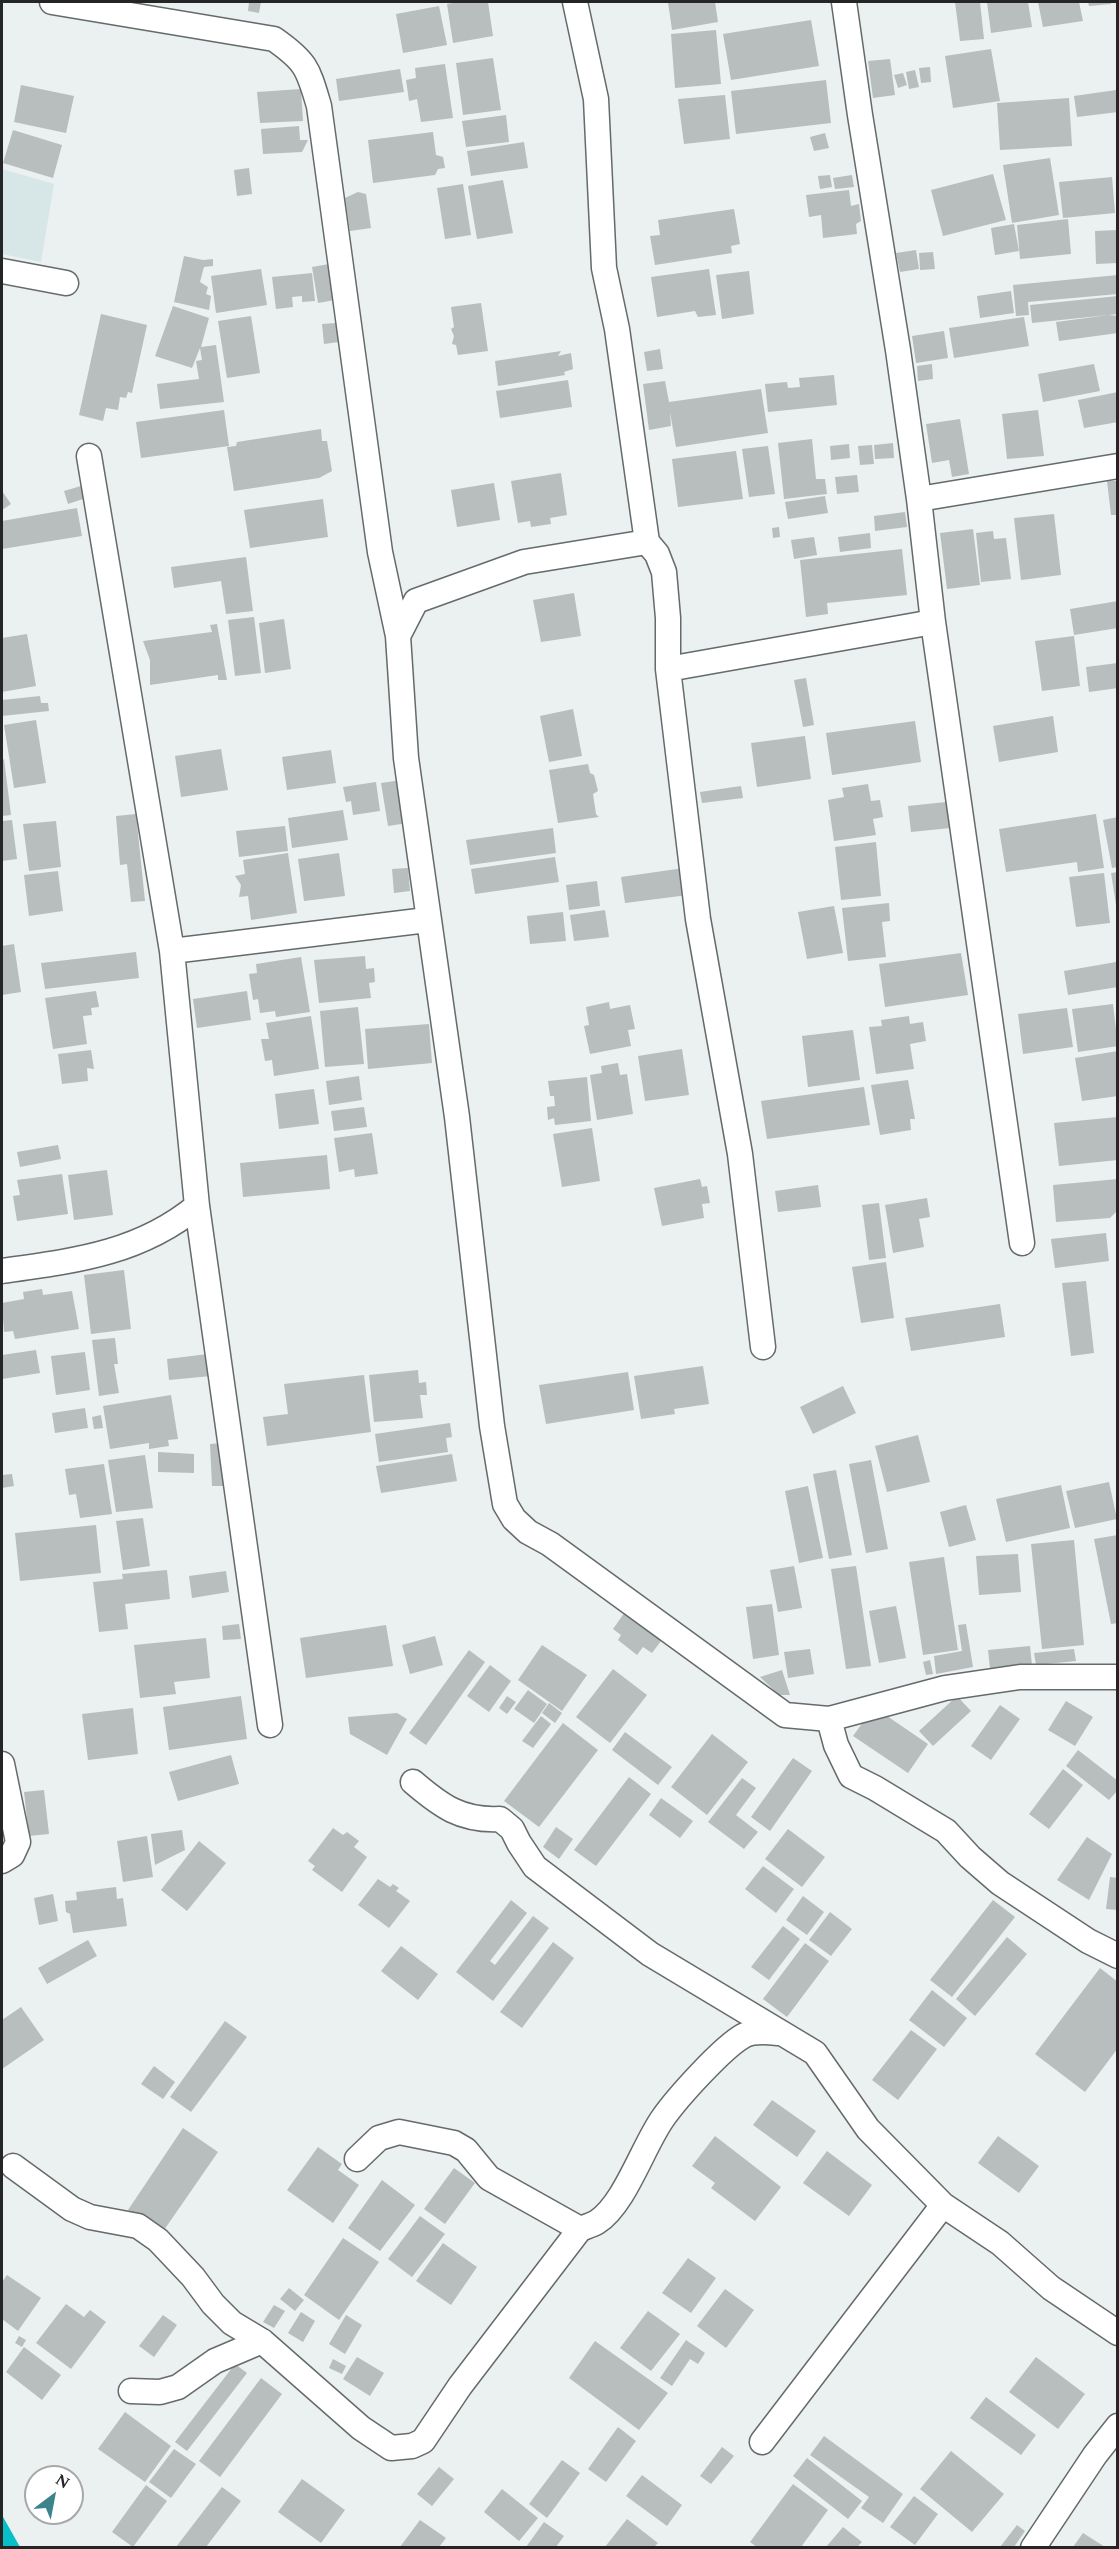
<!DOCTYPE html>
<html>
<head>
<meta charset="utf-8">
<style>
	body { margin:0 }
	#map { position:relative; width:1119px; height:2549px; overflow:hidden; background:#ebf0f0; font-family:Spectral,serif }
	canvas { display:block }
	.frame { position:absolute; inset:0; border:3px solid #242626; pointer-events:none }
	.north { position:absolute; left:24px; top:2465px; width:60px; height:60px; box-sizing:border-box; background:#fff; border:2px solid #a7a8a8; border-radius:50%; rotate:32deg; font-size:16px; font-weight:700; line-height:24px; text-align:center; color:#242626 }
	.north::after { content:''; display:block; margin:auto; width:21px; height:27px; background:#3c848a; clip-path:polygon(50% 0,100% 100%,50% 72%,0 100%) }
</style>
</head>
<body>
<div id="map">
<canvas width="1119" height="2549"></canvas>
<div class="frame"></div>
<div class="north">N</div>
</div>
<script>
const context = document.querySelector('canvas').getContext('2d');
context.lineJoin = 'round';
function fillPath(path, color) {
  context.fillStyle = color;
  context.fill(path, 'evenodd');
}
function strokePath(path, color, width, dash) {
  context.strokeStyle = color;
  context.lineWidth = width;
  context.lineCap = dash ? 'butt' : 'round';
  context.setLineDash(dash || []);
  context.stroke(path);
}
const built = new Path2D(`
	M2 169 54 184 41 262 2 254Z`);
const forest = new Path2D(`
	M2 2515 20 2547H2Z`);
const building = new Path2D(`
	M249 2H261L259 13 248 11Z
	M459 2H488L493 36 453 43 447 4Z
	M668 2H715L718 22 672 30Z
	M955 2H980L984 39 960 41Z
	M987 2H1028L1032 27 991 33Z
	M1038 2H1079L1083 21 1043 27Z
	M1088 2H1111V4L1089 6Z
	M439 6 447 45 403 53 396 14Z
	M811 20 819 66 731 80 723 34Z
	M716 30 721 84 675 88 671 34Z
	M991 49 1000 101 953 108 945 56Z
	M493 58 501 110 463 115 456 63Z
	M890 59 895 95 873 98 868 61Z
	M445 64 453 118 421 122 417 99 409 101 406 80 416 78 415 68Z
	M930 67 931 82 921 83 919 68Z
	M400 69 404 92 339 101 336 79Z
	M915 70 919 87 909 89 906 72Z
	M903 73 907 85 898 88 894 75Z
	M826 80 831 123 736 134 731 91Z
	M21 85 74 96 66 133 14 122Z
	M301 89 303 121 260 123 257 92Z
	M1116 90 1118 112 1077 117 1074 96Z
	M725 95 730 139 684 144 678 99Z
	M1069 98 1072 146 1000 150 997 103Z
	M506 115 509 142 466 147 462 121Z
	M299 126 300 140H308L302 152 263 154 261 129Z
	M13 130 62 145 53 178 3 163Z
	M433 132 436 155 443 157 445 168 438 169 435 175 373 183 368 140Z
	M825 133 829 148 814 151 810 137Z
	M524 142 528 168 471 176 467 151Z
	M1050 158 1059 215 1012 223 1003 165Z
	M249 168 252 194 237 196 234 170Z
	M993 174 1006 220 943 236 931 190Z
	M830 175 832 187 820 189 818 176Z
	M852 175 854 187 835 189 833 178Z
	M1112 177 1115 213 1063 218 1059 182Z
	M503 180 513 233 477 239 468 186Z
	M463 184 471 235 445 239 437 188Z
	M849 190 851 206 859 204 861 221 856 224 857 234 823 238 821 215 809 217 806 195Z
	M358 192 366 194 371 228 350 231 345 198Z
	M734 209 740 244 731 246 732 253 655 265 650 236 660 235 658 220Z
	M1068 219 1071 254 1020 259 1017 225Z
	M1014 224 1019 251 995 255 991 228Z
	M1118 230V263L1096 264 1095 231Z
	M916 250 919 269 900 272 896 253Z
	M933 252 935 269 920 270 919 253Z
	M184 256 203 260 213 259V266L204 267 200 282 208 287 206 294 211 296 209 310 174 302Z
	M329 264 335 300 318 303 312 267Z
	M261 269 267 305 216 313 211 276Z
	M709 269 716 315 698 317 695 311 657 317 651 277Z
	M749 271 754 314 722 319 716 275Z
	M312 273 315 301 302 302V296L292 297 293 307 276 309 272 277Z
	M1118 275V294L1028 302 1029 315 1016 316 1013 285Z
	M1011 291 1014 313 980 318 977 296Z
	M1118 296V314L1032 323 1030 305Z
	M481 303 488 351 458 355 456 345 452 344 454 336 451 329 454 327 451 307Z
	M173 306 209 318 201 347 216 345 224 402 160 409 157 384 199 379 196 361 202 360 200 348 192 368 155 356Z
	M101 314 147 325 132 393 128 392 126 398 120 397 118 410 106 408 103 421 79 415Z
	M1109 315 1118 316V333L1059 341 1056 322Z
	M251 316 260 373 227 378 218 321Z
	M1024 317 1029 346 954 358 949 328Z
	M336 323 339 342 324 344 322 324Z
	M944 331 948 358 916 363 912 336Z
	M660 349 663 369 647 371 644 352Z
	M561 351 558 356 571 353 573 369 564 372 565 375 498 386 495 361Z
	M932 364 933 379 918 381 917 366Z
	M1094 364 1100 391 1043 402 1038 374Z
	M834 375 837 405 768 412 765 384 787 382 788 388 800 387 799 378Z
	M568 380 572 407 500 418 496 391Z
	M665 381 669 402 761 389 768 433 676 447 670 412 671 426 649 430 643 384Z
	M1118 392V422L1084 428 1078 400Z
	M224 410 229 446 141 458 136 422Z
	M1038 410 1044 456 1007 459 1002 414Z
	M960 419 969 474 952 477 949 460 932 463 926 424Z
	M321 429 322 441H327L332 471 319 478 234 491 227 447 236 446 237 442Z
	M812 439 816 479H825L827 494 784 499 778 443Z
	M893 443 894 458 875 459 874 445Z
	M849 444 850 458 831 460 830 446Z
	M872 445 874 464 860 465 858 446Z
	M768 446 775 494 749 497 742 449Z
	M736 451 743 499 678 507 672 459Z
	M561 473 567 515 550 518 551 524 531 527 530 521 518 523 511 481Z
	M857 475 859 492 837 494 835 477Z
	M1107 481H1118V515H1111Z
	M494 483 500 520 457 527 451 490Z
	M81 486 86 498 68 504 64 491Z
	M2 491 11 504 2 510Z
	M825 496 828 513 788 519 785 502Z
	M323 499 328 537 250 548 244 510Z
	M77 508 82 536 2 549V521Z
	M905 512 907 527 875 531 874 516Z
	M1054 514 1061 575 1021 580 1014 518Z
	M779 527 780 537 773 538 772 528Z
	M973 529 980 585 947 589 940 533Z
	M993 531 994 539 1006 538 1011 579 981 582 976 533Z
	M870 533 871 548 840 552 838 537Z
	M814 537 817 555 794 559 791 540Z
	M902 549 907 595 827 603 828 614 806 617 800 560Z
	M246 557 253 611 226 614 221 581 174 588 171 567Z
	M574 593 581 636 541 642 533 600Z
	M1118 601V628L1074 635 1070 609Z
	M254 617 261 673 235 676 228 620Z
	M284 619 291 669 265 673 259 623Z
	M217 624 227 680H218V675L150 685V660L143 641 212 632 210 625Z
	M27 634 36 686 2 692V638Z
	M1074 636 1080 686 1042 691 1035 641Z
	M1118 663V688L1089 692 1086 667Z
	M806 678 814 725 803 727 794 680Z
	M40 696 41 703H48L49 711 2 716V700Z
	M573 709 582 756 549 762 540 716Z
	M1053 716 1058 752 999 762 993 726Z
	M36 720 46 783 14 788 4 725Z
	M915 721 921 762 832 775 826 733Z
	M805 736 811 779 757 787 751 743Z
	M221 749 228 790 181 797 175 756Z
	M331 750 336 783 287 790 282 757Z
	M4 759 11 815 2 816V760Z
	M588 764 590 773 594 775 598 791 593 794 596 814 599 817 558 823 549 770Z
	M402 780 408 823 388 826 381 783Z
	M376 782 380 811 353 815 351 801 346 802 343 787Z
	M868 784 871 801 880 800 883 817 873 819 876 835 834 841 828 800 844 797 842 788Z
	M741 786 743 798 702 803 700 792Z
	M946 802 950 828 911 832 908 806Z
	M343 810 348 840 292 848 288 818Z
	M136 814 145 901 131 902 127 864 120 865 116 816Z
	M1096 814 1104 868 1078 872 1077 862 1006 872 999 829Z
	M1118 817V867L1112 868 1103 820Z
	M12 820 17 859 2 861V821Z
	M56 821 61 867 29 871 23 824Z
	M285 826 288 851 239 857 236 831Z
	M553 828 556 853 470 865 466 840Z
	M876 842 881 896 841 900 835 847Z
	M288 853 297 913 251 920 248 896 239 897 241 885 235 876 245 874 243 860Z
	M339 853 345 896 304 901 298 859Z
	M555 857 559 882 475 894 471 869Z
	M408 868 410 891 394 893 392 869Z
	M684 868 688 895 625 903 621 877Z
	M58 871 63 911 29 916 24 875Z
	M1118 872V905H1116L1111 873Z
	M1104 873 1110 923 1076 927 1069 877Z
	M597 881 600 906 569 910 566 885Z
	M889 903 890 921 882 922 886 957 848 961 842 908Z
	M834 906 843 953 807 959 798 912Z
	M605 910 609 937 574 941 570 915Z
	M563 912 566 941 530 944 527 916Z
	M14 944 21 992 2 995V946Z
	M136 952 139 978 45 989 41 963Z
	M961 953 968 995 885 1007 879 964Z
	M365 956 366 969 374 968 375 982 369 983 371 998 319 1003 314 960Z
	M301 957 310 1012 276 1017 275 1011 260 1013 258 999 253 1000 249 974 257 973 256 964Z
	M1116 962 1118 987 1068 995 1064 971Z
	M96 991 99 1007 91 1008 92 1015 83 1016 87 1044 53 1049 45 998Z
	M247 991 251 1020 197 1028 193 999Z
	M609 1002 610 1009 630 1005 635 1029 628 1030 631 1046 590 1054 584 1026 589 1025 586 1007Z
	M1113 1004 1118 1046 1078 1052 1072 1009Z
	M358 1007 364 1064 325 1067 320 1011Z
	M1067 1008 1073 1047 1023 1054 1018 1014Z
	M311 1016 319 1069 274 1076 272 1060 265 1061 261 1039H269L266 1023Z
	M909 1016 910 1024 923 1022 926 1041 910 1044 914 1069 876 1074 869 1027 882 1026 881 1020Z
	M429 1024 432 1063 368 1069 365 1029Z
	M853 1030 860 1080 808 1087 802 1036Z
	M682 1049 689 1095 645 1101 638 1056Z
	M91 1050 94 1069 87 1068 88 1081 62 1084 58 1054Z
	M1118 1051V1096L1082 1101 1075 1058Z
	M618 1063 620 1075 627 1074 633 1114 597 1120 590 1075 602 1073 601 1066Z
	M359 1076 362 1100 329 1105 326 1081Z
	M587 1077 591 1121 555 1125 554 1118 548 1120 547 1107 555 1106 554 1096H550L548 1081Z
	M908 1080 915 1119H910L911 1130 880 1135 871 1085Z
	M864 1087 870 1125 767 1139 761 1101Z
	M314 1089 319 1124 279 1129 275 1094Z
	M364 1107 367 1127 334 1131 331 1111Z
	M1118 1117V1160L1059 1166 1054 1123Z
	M592 1128 600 1181 562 1187 553 1134Z
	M372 1133 378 1174 355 1177 354 1169 339 1172 334 1138Z
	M58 1145 61 1159 20 1167 17 1152Z
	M327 1155 330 1189 243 1197 240 1163Z
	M107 1170 113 1215 74 1220 68 1175Z
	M62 1174 68 1214 17 1221 13 1196 20 1195 17 1180Z
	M700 1179 702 1187 707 1186 710 1203 702 1204 704 1218 662 1226 654 1188Z
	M1118 1179V1210L1110 1218 1056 1222 1053 1185Z
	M818 1185 821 1207 778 1212 775 1191Z
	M927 1198 930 1217 919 1219 924 1247 893 1253 885 1205Z
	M879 1203 886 1258 869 1260 862 1205Z
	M1106 1233 1109 1261 1055 1268 1051 1239Z
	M886 1262 894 1318 861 1323 852 1267Z
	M124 1270 131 1329 91 1334 84 1275Z
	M1086 1281 1094 1353 1071 1356 1062 1283Z
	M42 1289 43 1295 72 1291 79 1329 15 1339 13 1331 4 1332 2 1303 24 1299 23 1292Z
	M1000 1304 1005 1337 911 1351 905 1318Z
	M115 1338 118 1364H114L119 1393 99 1396 92 1340Z
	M36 1350 40 1373 2 1379V1355Z
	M85 1352 90 1390 56 1395 51 1356Z
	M208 1354 211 1376 169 1380 167 1359Z
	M703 1366 709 1404 674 1409 675 1414 641 1419 634 1376Z
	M418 1370 419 1383 426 1382 427 1395H420L423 1418 374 1422 369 1375Z
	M628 1372 634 1410 546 1424 539 1385Z
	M364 1375 371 1432 267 1446 263 1417 288 1414 284 1384Z
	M843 1386 856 1413 813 1434 800 1407Z
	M171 1395 178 1439 168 1440 169 1446 149 1449V1443L110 1449 103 1406Z
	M85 1408 88 1428 55 1433 52 1413Z
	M101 1415 103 1428 94 1429 92 1417Z
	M450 1423 452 1437 446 1438 448 1452 379 1462 375 1434Z
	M918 1435 930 1482 887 1492 875 1446Z
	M222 1443 224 1486H212L210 1444Z
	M158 1452 194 1454V1473L158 1472Z
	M452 1454 457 1481 381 1493 376 1466Z
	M145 1455 153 1508 116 1512 108 1460Z
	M871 1460 888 1549 866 1553 849 1464Z
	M104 1464 112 1514 80 1518 76 1494 69 1495 65 1469Z
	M836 1470 852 1555 829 1559 813 1474Z
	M12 1474 14 1486 2 1488V1475Z
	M1109 1482 1117 1519 1075 1528 1066 1491Z
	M1061 1485 1070 1528 1006 1542 996 1499Z
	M808 1486 823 1558 799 1563 785 1491Z
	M966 1505 976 1540 949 1547 940 1512Z
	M143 1518 150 1566 123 1570 116 1521Z
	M96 1525 101 1573 20 1581 15 1533Z
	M1118 1535V1623L1111 1624 1094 1539Z
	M1074 1540 1084 1645 1042 1649 1031 1544Z
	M1018 1554 1021 1592 979 1595 976 1556Z
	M944 1557 958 1650 923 1655 909 1562Z
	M794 1566 802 1608 778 1612 770 1570Z
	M856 1566 871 1666 846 1669 831 1569Z
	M167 1570 170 1599 125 1604 128 1629 99 1632 93 1582 123 1579 122 1574Z
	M226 1571 229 1592 192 1598 189 1576Z
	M772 1604 779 1655 753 1659 746 1607Z
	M896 1606 906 1658 879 1663 869 1611Z
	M627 1609 664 1637 652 1653 643 1647 637 1655 618 1640 621 1635 613 1629Z
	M239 1624 241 1639 223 1640 222 1626Z
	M966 1624 973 1667 936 1674 934 1656 962 1651 958 1625Z
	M386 1625 393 1666 306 1678 300 1638Z
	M435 1636 443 1665 410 1674 402 1645Z
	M206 1638 210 1678 174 1682 176 1694 140 1698 134 1645Z
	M542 1645 587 1675 562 1711 518 1680Z
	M1030 1646 1032 1665 990 1669 988 1650Z
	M810 1649 814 1674 788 1678 784 1652Z
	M1074 1649 1076 1661 1036 1665 1034 1653Z
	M469 1650 485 1662 426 1745 409 1733Z
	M930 1660 933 1674 926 1675 923 1662Z
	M490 1665 511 1681 489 1712 467 1696Z
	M613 1669 647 1695 610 1743 576 1717Z
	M782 1670 790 1695H779L760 1677Z
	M528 1690 547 1704 534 1723 514 1709Z
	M241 1696 247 1739 169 1750 163 1707Z
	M507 1696 516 1702 507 1714 499 1708Z
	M957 1696 971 1711 933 1746 919 1731Z
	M1066 1701 1093 1717 1075 1746 1048 1730Z
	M549 1703 562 1713 555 1723 542 1713Z
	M1000 1705 1020 1719 991 1760 971 1746Z
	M133 1708 138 1754 88 1760 82 1714Z
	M397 1713 407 1719 387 1755 350 1734 348 1717Z
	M541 1716 551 1724 533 1748 522 1741Z
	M887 1716 928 1744 908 1773 853 1736 866 1718Z
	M563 1723 598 1750 539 1827 504 1801Z
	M625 1732 672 1767 658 1785 612 1750Z
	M712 1734 748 1762 707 1815 671 1787Z
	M1078 1750 1118 1781V1790L1109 1800 1066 1766Z
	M231 1755 239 1784 178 1801 169 1772Z
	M793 1758 812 1771 770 1831 751 1817Z
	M1063 1769 1083 1785 1049 1829 1029 1814Z
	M629 1777 651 1794 596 1866 574 1850Z
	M742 1778 756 1788 736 1815 758 1832 744 1849 708 1822Z
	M44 1790 49 1834 29 1836 24 1792Z
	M661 1798 693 1821 680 1838 649 1815Z
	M556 1827 573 1839 559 1859 543 1847Z
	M333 1828 343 1835 347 1832 359 1841 354 1847 367 1857 342 1892 312 1870 315 1866 308 1861Z
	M788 1829 825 1857 802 1887 765 1859Z
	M182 1830 185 1850 155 1865 151 1834Z
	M147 1836 153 1877 123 1882 117 1841Z
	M1087 1837 1112 1854 1089 1900 1057 1880Z
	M199 1841 226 1863 187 1911 161 1890Z
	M763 1866 794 1889 776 1913 745 1889Z
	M1110 1877 1118 1878V1910L1106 1909Z
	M378 1879 390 1887 393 1884 399 1888 396 1891 410 1901 389 1928 358 1905Z
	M116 1887 117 1899 123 1898 127 1926 73 1933 70 1914 66 1912 65 1901 77 1900 76 1892Z
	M53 1894 58 1921 39 1925 34 1898Z
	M803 1896 824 1912 807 1935 786 1920Z
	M511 1900 527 1913 490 1961 495 1965 533 1916 549 1928 493 2001 456 1972Z
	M993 1900 1015 1917 952 1997 930 1980Z
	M830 1912 852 1929 831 1956 809 1940Z
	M783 1926 800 1939 769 1980 751 1967Z
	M1007 1937 1027 1954 975 2016 956 1999Z
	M88 1940 97 1956 47 1984 38 1968Z
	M553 1942 574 1958 522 2028 500 2012Z
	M805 1943 829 1961 787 2017 763 1999Z
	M401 1946 438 1974 418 2000 381 1971Z
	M1100 1968 1118 1982V2048L1085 2092 1035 2054Z
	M932 1990 967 2018 944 2047 909 2020Z
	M21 2007 44 2040 2 2069V2020Z
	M225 2021 247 2037 191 2112 170 2097Z
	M911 2030 937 2049 898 2100 872 2080Z
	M154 2066 175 2082 163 2099 141 2084Z
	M772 2100 816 2131 797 2157 753 2125Z
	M183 2128 218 2152 162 2233 128 2210Z
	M715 2136 781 2187 755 2221 711 2188 715 2183 692 2166Z
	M998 2136 1039 2166 1019 2193 978 2163Z
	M318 2147 342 2164 338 2170 359 2185 333 2223 287 2190Z
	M827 2151 872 2185 849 2216 803 2183Z
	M454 2168 475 2183 445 2224 424 2209Z
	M382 2180 415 2205 380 2251 348 2228Z
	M420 2216 445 2234 412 2277 388 2259Z
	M343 2238 379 2262 339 2320 304 2295Z
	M443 2243 477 2267 451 2305 416 2281Z
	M688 2258 716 2278 691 2313 662 2293Z
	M7 2275 41 2298 18 2331 2 2319V2282Z
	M289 2288 304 2300 295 2311 280 2299Z
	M725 2289 754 2310 726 2348 697 2326Z
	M66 2304 84 2317 90 2310 106 2322 71 2369 36 2343Z
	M274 2305 285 2311 274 2328 263 2322Z
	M648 2311 680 2334 651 2371 620 2348Z
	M301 2312 315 2321 303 2342 288 2333Z
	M163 2315 177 2325 154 2357 139 2346Z
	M346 2315 362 2325 345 2354 329 2344Z
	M19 2336 26 2340 22 2347 15 2343Z
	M686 2340 705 2353 698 2364 690 2359 672 2386 660 2378Z
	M595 2341 668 2393 639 2430 569 2378Z
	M24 2347 61 2375 42 2400 6 2372Z
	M357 2357 384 2373 370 2396 343 2379Z
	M1036 2357 1085 2394 1058 2429 1009 2392Z
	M333 2359 346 2366 342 2374 329 2368Z
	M235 2364 247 2373 187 2451 175 2442Z
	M261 2378 282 2394 220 2477 199 2461Z
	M986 2397 1036 2435 1021 2455 970 2418Z
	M125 2412 171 2446 145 2482 98 2449Z
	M618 2427 636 2441 606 2482 588 2469Z
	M824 2436 903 2494 883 2523 861 2508 869 2497 810 2455Z
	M722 2447 734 2456 711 2484 700 2476Z
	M174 2449 196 2464 171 2498 149 2482Z
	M951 2451 1004 2494 972 2532 920 2489Z
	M807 2458 862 2501 848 2519 793 2476Z
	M562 2460 580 2473 547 2518 529 2504Z
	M439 2467 454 2479 432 2506 417 2494Z
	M642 2475 682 2505 667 2526 626 2496Z
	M302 2479 345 2510 321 2543 278 2512Z
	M793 2484 828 2510 801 2547H757L750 2542Z
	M146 2485 167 2501 133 2547 112 2532Z
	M222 2487 241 2501 206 2547H176Z
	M502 2489 538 2518 519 2541 484 2512Z
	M914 2496 938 2514 915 2545 890 2527Z
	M627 2519 658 2543 654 2547H605Z
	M420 2520 446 2538 439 2547H400Z
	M544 2522 564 2536 556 2547H526Z
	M1017 2525 1025 2531 1014 2547H1000Z
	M843 2527 862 2542 857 2547H826Z
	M1083 2533 1105 2547H1073Z`);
const minor = new Path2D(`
	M52 2 274 39C307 62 308 69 319 106L380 552 398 636 406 758 457 1117 492 1426 505 1504 514 1519 528 1532 550 1544 785 1715 829 1719
	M575 2 596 99 604 268 617 329 647 542 657 554 664 572 668 618V669L698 919 740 1154 763 1347
	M844 2 860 115 898 350 919 499 933 622 1022 1243
	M2 271 66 283
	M89 456 172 951 197 1206 270 1725
	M919 499 1118 466
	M398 636 416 601 524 562 647 542
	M668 669 933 622
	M172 951 427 920
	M2 1271C73 1261 139 1254 197 1206
	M1118 1677H1020L945 1688 829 1719 836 1745 851 1776 875 1788 946 1831 970 1857 1000 1883 1088 1941 1118 1956
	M2 1764 18 1842 12 1855 2 1861
	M413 1782C441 1806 461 1821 500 1819L512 1829 519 1843 535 1867 650 1954 815 2053 868 2129 943 2205 1000 2243 1051 2288 1118 2333
	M357 2159 379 2138 399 2132 454 2143 466 2150 489 2178 580 2229
	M13 2166 72 2209 90 2217 138 2226 158 2240 193 2277 213 2304 232 2323 262 2341 361 2428 391 2448 412 2446 423 2441 460 2386 580 2229C585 2227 592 2225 597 2222 625 2204 643 2146 663 2118 677 2098 722 2048 743 2036 753 2030 767 2032 779 2033
	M131 2391 160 2392 178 2387 215 2361 262 2341
	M762 2442 943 2205
	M1033 2548 1095 2455 1118 2426`);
fillPath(built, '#d7e6e7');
fillPath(forest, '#08bfc9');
fillPath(building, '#b8bdbe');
strokePath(minor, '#656a6b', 27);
strokePath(minor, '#fff', 24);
</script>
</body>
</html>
